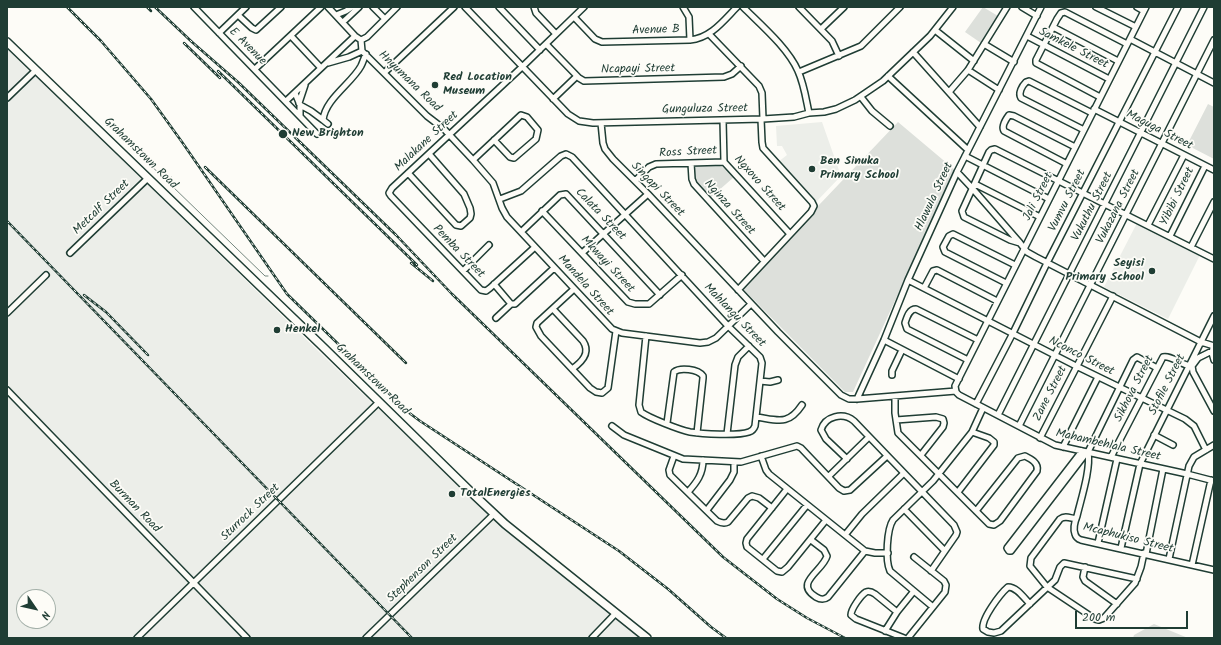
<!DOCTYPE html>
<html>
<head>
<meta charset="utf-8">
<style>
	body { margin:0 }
	#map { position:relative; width:1221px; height:645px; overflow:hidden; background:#fdfcf7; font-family:Kalam,sans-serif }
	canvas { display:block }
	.frame { position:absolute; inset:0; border:8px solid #1f3d34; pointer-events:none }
	.north { position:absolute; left:16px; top:589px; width:40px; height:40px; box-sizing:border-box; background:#fdfcf7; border:1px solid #a4b0a9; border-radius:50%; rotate:124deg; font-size:11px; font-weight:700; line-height:16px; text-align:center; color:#1f3d34 }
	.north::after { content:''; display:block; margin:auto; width:14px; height:18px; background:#1f3d34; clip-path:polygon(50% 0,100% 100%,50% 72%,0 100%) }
	.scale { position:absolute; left:1075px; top:611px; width:113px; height:18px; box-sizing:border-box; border:2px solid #1f3d34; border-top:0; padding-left:5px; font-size:12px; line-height:14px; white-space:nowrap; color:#1f3d34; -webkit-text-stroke:3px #fdfcf7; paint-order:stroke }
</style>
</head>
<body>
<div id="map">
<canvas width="1221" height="645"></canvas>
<div class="frame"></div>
<div class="north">N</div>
<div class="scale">200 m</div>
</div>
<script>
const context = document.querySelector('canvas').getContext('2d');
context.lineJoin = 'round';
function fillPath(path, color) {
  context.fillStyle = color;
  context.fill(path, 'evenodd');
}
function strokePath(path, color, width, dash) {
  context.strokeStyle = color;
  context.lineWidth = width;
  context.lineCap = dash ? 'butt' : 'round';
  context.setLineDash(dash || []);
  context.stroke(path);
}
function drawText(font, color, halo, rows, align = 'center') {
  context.font = font + ' Kalam,sans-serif';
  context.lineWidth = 3.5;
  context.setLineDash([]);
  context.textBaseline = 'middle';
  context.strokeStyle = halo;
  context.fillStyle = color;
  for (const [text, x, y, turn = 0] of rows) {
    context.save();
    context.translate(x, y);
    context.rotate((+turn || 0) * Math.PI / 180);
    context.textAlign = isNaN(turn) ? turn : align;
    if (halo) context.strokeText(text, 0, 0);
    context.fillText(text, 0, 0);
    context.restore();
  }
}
const built = new Path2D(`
	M7 47 313 346 490 516 639 638H7ZM24 597H48V621H24Z
	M822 122 841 176 816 202 778 162 787 155 782 146H777L776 126Z
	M1137 223 1200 255 1168 319 1104 287Z`);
const green = new Path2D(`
	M983 7 998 16 981 43 965 32Z
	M1208 104 1214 107V159L1187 145Z
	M898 122 955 170 853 392H845L743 289 819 205Z
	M698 165C718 165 719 162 734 177L710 198 696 183 694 169Z
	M1154 624 1188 638H1133L1134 635Z`);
const stream = new Path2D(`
	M139 154 265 276H268
	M167 181 171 177`);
const minor = new Path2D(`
	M194 7 317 134
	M328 7 355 36 361 40
	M373 7 385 19
	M465 7 568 114 579 121 593 123 763 119 794 117 809 113 824 112 836 109 855 100 883 81 930 36 953 7
	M499 7 540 50
	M534 7 536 13 556 34
	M683 7 689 17 690 40
	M743 7C761 25 788 48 798 71 804 84 806 99 809 113
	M799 7 832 41 839 56
	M1022 7 1037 16
	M1096 7 1136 27
	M1137 7 1144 11
	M1146 7 955 386 956 392 959 395 1055 445 1187 474 1214 481
	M238 15 252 28 256 30 281 7
	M336 15 346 11 352 7
	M574 17 595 39 602 42 690 40C711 38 724 20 737 7
	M343 22 359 7
	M1053 27 1118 61
	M821 29 844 7
	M935 30 974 61
	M219 33 246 7
	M709 34 759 86 762 93 763 119
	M291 36 321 68
	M1027 36 1109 79
	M1130 39 1214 83
	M361 40 362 51 427 116 444 129 473 160 493 183 502 208 507 217 612 329 622 333 700 343 708 342 716 338 751 304
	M361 40 367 37 397 7
	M546 44 579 78 584 81 724 77 732 74 741 66
	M984 44 1014 62
	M913 52 980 127
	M328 63 349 57 362 51
	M255 69 321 7
	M968 70 999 90
	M385 72 454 7
	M799 72 861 46 900 7
	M888 76 968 150
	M949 92 968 70 1007 7
	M295 93 300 105V116
	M861 97 872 111 890 126
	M1100 97 1036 63V60L1057 19 1061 13 1065 12 1127 44
	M7 98 36 70
	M553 99 577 76
	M286 101 355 36
	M299 103 305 85
	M300 105 311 111 323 120
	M1094 109 1214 170
	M723 120 724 162 790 234
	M601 123 603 143 605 149 613 159 648 194 778 332 841 395 849 399H857L956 391
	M328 124 323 120C325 99 352 83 361 66 363 62 364 58 366 54
	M1084 130 1021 98C1018 93 1022 86 1026 82L1029 81 1092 113
	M965 156 1049 199
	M473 160 521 115 527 117 538 130 536 139 514 158 510 157 494 140
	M691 163 692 179 694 184 764 261
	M1067 164 1004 131C1001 126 1006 119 1009 115L1014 116 1075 147
	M957 172 972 188 1020 243
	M408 173 456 225 461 226 470 218 471 214 470 208 464 194 429 154
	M635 181 649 167 656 164 724 162
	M975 184 1040 217
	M500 199 521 191 561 156 566 154 572 157 728 326 760 357 762 363 755 426C754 429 752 431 749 432 738 436 702 434 690 432 680 430 649 418 641 412L639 405 646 336
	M542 211 628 302 635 304H649L682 275
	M1148 225 1184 155
	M521 232 560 195 566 194 660 295
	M1170 236 1205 166
	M535 247 490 288 486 291 481 290 391 196 389 193 392 188 522 67 584 7
	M1191 247 1214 202
	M70 253 148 178
	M582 253 648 194
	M1214 259 995 149 991 150 989 152 962 211 964 217 1010 240 1020 243 1027 252 1036 257 1201 342 1214 346
	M463 271 489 245
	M908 280 1076 366 1185 419 1194 426 1206 450
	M1006 283 945 252 943 247 949 236 953 234 1015 265
	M494 284 511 304H515L554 268
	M924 288 933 271 937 270 997 301
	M574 289 537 323 536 327 541 336 590 388 596 392 602 393 608 388 616 331
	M738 290 811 212 814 206 812 202 763 148 762 142 761 119
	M553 309 583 341C591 353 582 362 572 369
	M7 313 46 275
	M496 318 511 304
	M884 340 959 379
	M1213 348 1212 353 1214 360
	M1212 351 1198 358 1192 366 1193 372 1214 411
	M968 360 907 329 905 323C907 317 909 309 916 309L978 340
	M1157 368 1137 357 1133 360 1088 452C1091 469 1081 499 1077 516 1075 521 1073 529 1075 534 1076 538 1078 539 1081 540L1214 570
	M892 375V371L902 350
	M760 381 770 382 778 380
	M7 390 247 638
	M895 396V413L898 433 989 524 994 525 1000 521 1037 471C1039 463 1031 459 1025 456L1018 458 976 511
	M857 399 884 340 908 280 957 172 1041 7
	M976 404 1013 333 1047 263 1178 7
	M998 415 1204 7
	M756 417C778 420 788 426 802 405
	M896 420 936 417 943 419 944 423 943 427 921 455
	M667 423 674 372C680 367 698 369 703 376V378L697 433
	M612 426 624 435 683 459 741 462 797 446 801 448 839 488 844 491 850 490 887 456
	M1019 426 1214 40
	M972 432 983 408
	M727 434 735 365 738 357 749 346
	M1154 435 1173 445
	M1040 438 1113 296
	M1063 447 1098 377
	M1082 451 1007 548 1009 551H1011L1087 452
	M674 456 669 470 670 475 717 521C721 523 724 524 728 522L748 498 752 496 759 498 772 508
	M761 456 766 470 769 474 865 551 875 553H888
	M1111 457 1163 357C1171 355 1181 365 1191 366
	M847 459 826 439 821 430C825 416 843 412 854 421L954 525 957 532 956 535 931 571
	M829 476 869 437
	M787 489 747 539 746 543 747 547 777 571 782 572 788 567 826 520
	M688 492C697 482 703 474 703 460
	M904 509 944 550
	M707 510 730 480 734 472V463
	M1076 519C1070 518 1065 515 1060 519L1031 558 1030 566 1047 587 1095 619 1099 620 1104 618 1135 583 1141 567 1144 553
	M845 535 862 514 904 473
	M811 540 824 550 827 556C823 571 793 583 816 597 821 600 824 600 828 597L865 551
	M1098 543 1117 459
	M1121 548 1140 464 1214 316
	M1146 554 1163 469
	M763 559 807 505
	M1169 559 1189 466 1194 457 1214 445
	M1192 565 1211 480
	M1085 567 1083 577 1085 581 1117 604
	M1030 604C1024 598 1017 587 1008 587 1000 594 981 619 983 629L988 632 994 633 1001 631 1055 580 1060 567 1064 563 1137 579
	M933 607 890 571C885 560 887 529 893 520L933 481 972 432 989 438 994 442V445L958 492
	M897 612 875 594C872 592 869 591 866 592 861 595 851 609 851 615L856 619 904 638
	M885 631 897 612 914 591
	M137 638 379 402
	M366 638 494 514
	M592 638 616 613
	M908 638 945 592 946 585 944 581 914 557`);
const major = new Path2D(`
	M7 42 321 345 472 493 505 524 647 638`);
const rail = new Path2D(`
	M67 7 101 41 151 99 182 142 287 294 408 412 420 421 619 551 668 589 711 627 726 638
	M147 7 151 11
	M155 7 192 42 239 83 396 235 452 294 723 557 777 599 807 618 845 638
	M184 43 220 78
	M218 71 417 265
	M205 167 406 363
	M7 221 412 638
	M411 263 433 281
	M84 295 106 312 148 355`);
const markers = [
	[435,85,4,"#1f3d34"],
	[283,134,5,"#1f3d34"],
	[812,169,4,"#1f3d34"],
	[1152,271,4,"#1f3d34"],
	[277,330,4,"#1f3d34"],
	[452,494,4,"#1f3d34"]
];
const streetNames = [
	["Avenue B",656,31,-2],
	["E Avenue",247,47,45],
	["Samkele Street",1073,49,27],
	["Ncapayi Street",638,70,-1],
	["Hnyumana Road",409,82,44],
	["Gunguluza Street",705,110,-1],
	["Maguga Street",1159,131,27],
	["Malakane Street",427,142,-43],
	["Ross Street",688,153,-3],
	["Grahamstown Road",140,154,44],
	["Ngxovo Street",759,184,48],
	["Singapi Street",657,190,46],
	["Hlawula Street",935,197,-65],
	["Jali Street",1039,197,-63],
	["Yibibi Street",1178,197,-64],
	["Vumvu Street",1068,201,-63],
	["Vukuthu Street",1093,207,-63],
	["Vukazana Street",1119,207,-63],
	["Metcalf Street",102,208,-44],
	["Nginza Street",729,208,48],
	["Calata Street",600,215,46],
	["Pemba Street",458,252,46],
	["Mkwayi Street",607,265,47],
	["Mandela Street",585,286,48],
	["Mahlangu Street",734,316,46],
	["Nconco Street",1081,357,27],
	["Grahamstown Road",372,380,44],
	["Stofile Street",1168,385,-63],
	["Sikhova Street",1135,389,-63],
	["Zane Street",1051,394,-63],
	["Mahambehlala Street",1108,446,13],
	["Burman Road",134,507,46],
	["Sturrock Street",251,513,-44],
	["Mcaphukiso Street",1128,539,14],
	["Stephenson Street",423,569,-44]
];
const poiNames = [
	["Red Location",443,78],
	["Museum",443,92],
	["New Brighton",292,134],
	["Ben Sinuka",820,162],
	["Primary School",820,176],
	["Seyisi",1144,264,"right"],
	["Primary School",1144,278,"right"],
	["Henkel",285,330],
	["TotalEnergies",460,494]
];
fillPath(built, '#eceee9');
fillPath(green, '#dde0db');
strokePath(stream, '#75877f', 1);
strokePath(minor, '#1f3d34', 8);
strokePath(major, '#1f3d34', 10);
strokePath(minor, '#fdfcf7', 5);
strokePath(major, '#fdfcf7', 7);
strokePath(rail, '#1f3d34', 2.5);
strokePath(rail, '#fdfcf7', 1, [3]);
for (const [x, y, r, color] of markers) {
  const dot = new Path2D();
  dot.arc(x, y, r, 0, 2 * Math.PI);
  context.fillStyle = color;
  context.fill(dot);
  strokePath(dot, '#fdfcf7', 1.5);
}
drawText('12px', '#1f3d34', '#fdfcf7', streetNames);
drawText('bold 12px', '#1f3d34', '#fdfcf7', poiNames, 'left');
</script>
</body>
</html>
